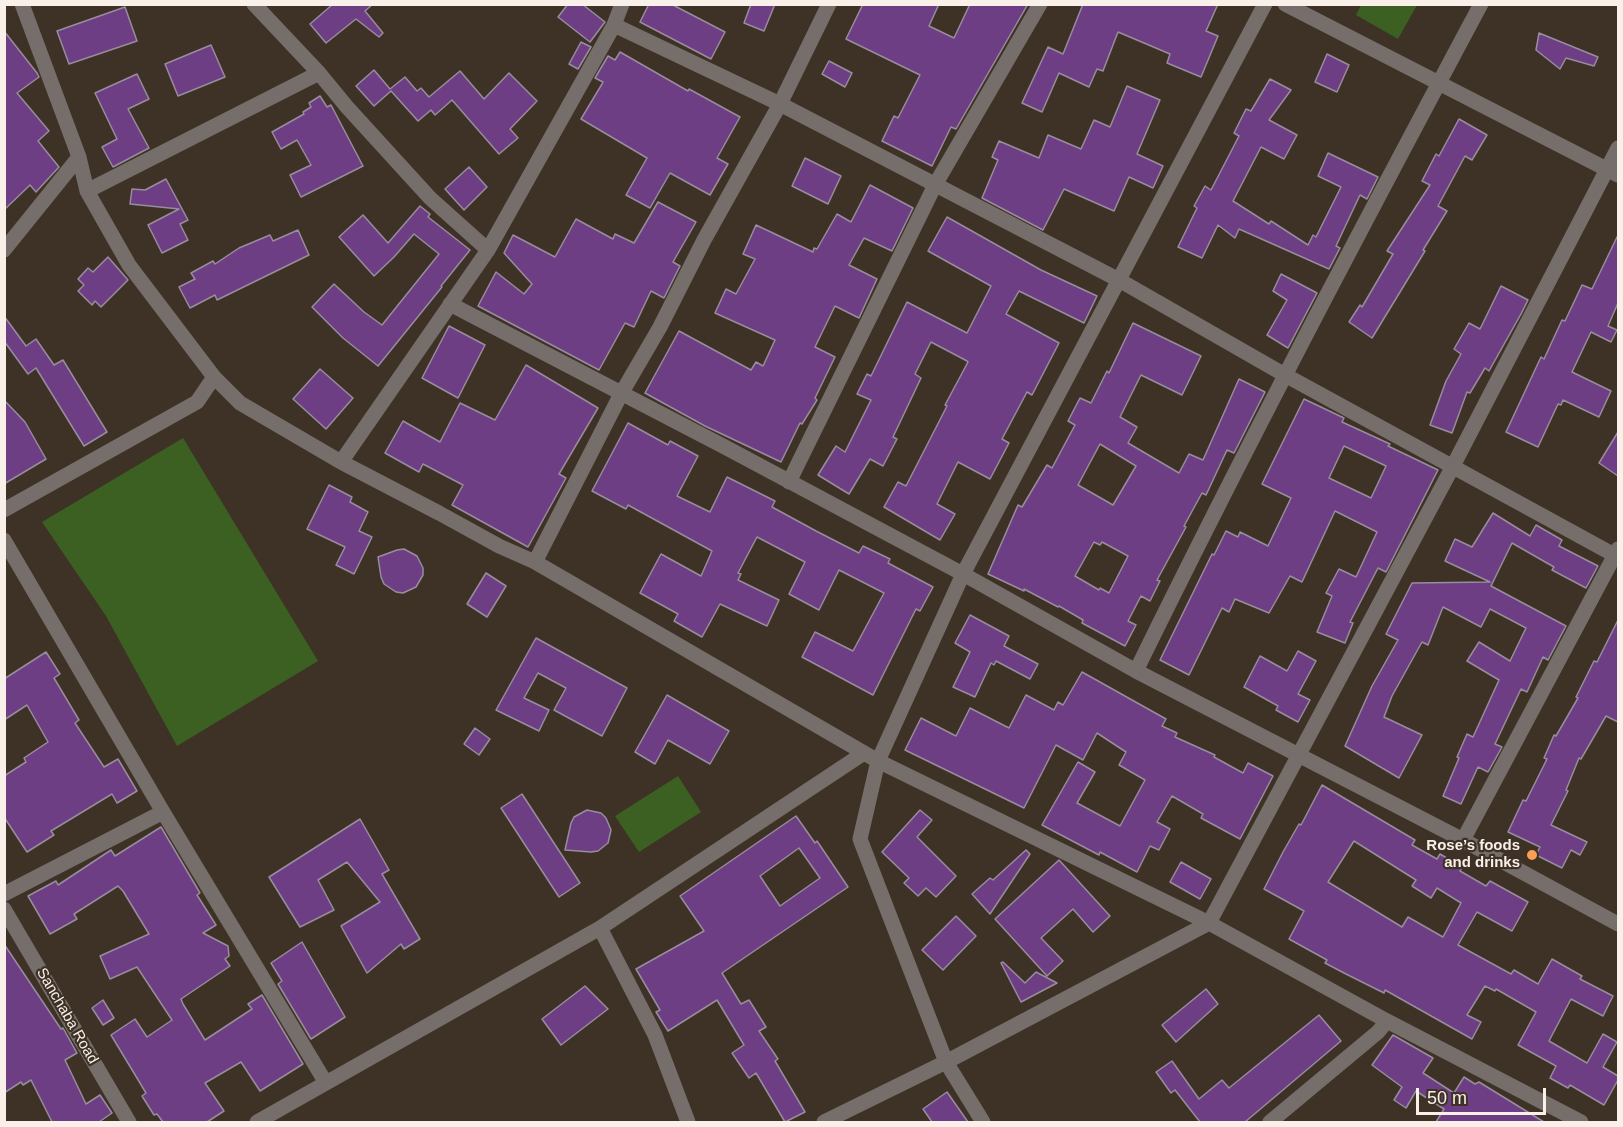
<!DOCTYPE html>
<html>
<head>
<meta charset="utf-8">
<style>
	body { margin:0 }
	#map { position:relative; width:1623px; height:1127px; overflow:hidden; background:#3e3126; font-family:Arial,sans-serif }
	canvas { display:block }
	.frame { position:absolute; inset:0; border:6px solid #f9f0e9; pointer-events:none }
	.scale { position:absolute; left:1416px; top:1088px; width:130px; height:27px; box-sizing:border-box; border:3px solid #f9f0e9; border-top:0; padding-left:8px; font-size:18px; line-height:21px; white-space:nowrap; color:#f9f0e9; -webkit-text-stroke:4px #3e3126; paint-order:stroke }
</style>
</head>
<body>
<div id="map">
<canvas width="1623" height="1127"></canvas>
<div class="frame"></div>
<div class="scale">50 m</div>
</div>
<script>
const context = document.querySelector('canvas').getContext('2d');
context.lineJoin = 'round';
function fillPath(path, color) {
  context.fillStyle = color;
  context.fill(path, 'evenodd');
}
function strokePath(path, color, width, dash) {
  context.strokeStyle = color;
  context.lineWidth = width;
  context.lineCap = dash ? 'butt' : 'round';
  context.setLineDash(dash || []);
  context.stroke(path);
}
function drawText(font, color, halo, rows, align = 'center') {
  context.font = font + ' Arial,sans-serif';
  context.lineWidth = 4.5;
  context.setLineDash([]);
  context.textBaseline = 'middle';
  context.strokeStyle = halo;
  context.fillStyle = color;
  for (const [text, x, y, turn = 0] of rows) {
    context.save();
    context.translate(x, y);
    context.rotate((+turn || 0) * Math.PI / 180);
    context.textAlign = isNaN(turn) ? turn : align;
    if (halo) context.strokeText(text, 0, 0);
    context.fillText(text, 0, 0);
    context.restore();
  }
}
const green = new Path2D(`
	M1361 5V4L1417 5 1398 39 1356 15Z
	M183 438 318 661 177 746 106 616 42 522Z
	M678 776 701 812 639 852 615 816Z`);
const building = new Path2D(`
	M333 4H373L365 11 383 33 379 37 356 19 326 43 310 24Z
	M568 4H582L605 22 590 42 558 17Z
	M649 4H671L725 32 711 59 640 22Z
	M751 4H775L764 31 744 23Z
	M863 4H939L929 26 954 38 970 4H1028L956 129 951 127 932 166 882 141 894 116 898 118 920 75 846 39Z
	M1083 4H1218L1206 31 1218 36 1201 77 1167 63 1170 54 1118 32 1103 71 1097 69 1089 87 1059 73 1042 112 1022 103 1048 47 1063 54Z
	M125 7 137 41 69 64 57 31Z
	M4 31 37 73 39 77 17 93 49 131 38 141 59 167 36 192 30 185 4 210Z
	M1539 33 1598 57 1594 66 1566 58 1560 69 1536 50Z
	M581 42 591 47 578 69 569 64Z
	M211 45 225 77 178 96 165 64Z
	M620 52 688 91 689 89 740 117 717 158 728 164 710 195 670 173 650 208 626 195 647 158 581 119 602 84 603 82 595 78 608 56 615 60Z
	M1327 54 1349 65 1337 92 1315 82Z
	M829 61 852 73 845 87 822 74Z
	M374 70 390 89 405 77 417 91 421 88 429 97 460 71 484 99 509 73 537 101 510 129 518 138 499 154 452 100 435 115 431 110 418 121 391 91 374 106 356 86Z
	M137 74 149 99 128 109 149 148 113 167 102 147 117 139 95 93Z
	M1270 79 1291 90 1269 120 1297 135 1284 159 1261 147 1233 201 1269 224 1271 221 1308 245 1313 235 1316 237 1341 187 1318 176 1328 153 1378 177 1367 199 1360 195 1336 246 1340 248 1329 269 1239 229 1235 238 1218 225 1202 258 1178 247 1197 208 1194 206 1205 186 1211 190 1239 136 1234 133 1246 109 1251 111Z
	M1127 86 1160 100 1137 154 1163 166 1153 188 1129 177 1114 211 1064 189 1043 230 982 198 998 160 992 157 999 141 1039 158 1048 135 1081 149 1094 120 1110 127Z
	M320 96 327 107 331 105 363 166 301 197 290 175 311 165 297 140 281 149 272 132 304 114 303 112 311 107 309 103Z
	M1459 119 1487 135 1472 160 1465 156 1438 206 1447 211 1423 250 1425 251 1372 338 1349 322 1360 305 1362 307 1393 254 1387 251 1430 185 1422 181 1436 154 1439 156Z
	M805 158 841 176 828 204 792 186Z
	M469 167 487 187 464 210 445 189Z
	M166 179 188 220 180 224 188 240 162 253 148 225 179 209 130 204 132 189 145 190Z
	M870 185 913 208 892 251 864 238 849 265 877 279 859 318 835 306 815 347 835 357 815 398 817 400 802 424 800 423 781 462 705 426 645 393 679 331 751 370 756 362 763 366 775 340 715 313 726 289 736 294 755 259 743 254 756 225 813 252 814 248 817 249 837 214 851 222Z
	M658 202 696 222 673 262 680 266 664 298 651 291 634 327 625 323 599 370 478 306 496 272 524 294 532 284 504 253 513 235 555 257 576 219 613 239 615 234 634 243Z
	M420 206 430 214 428 217 470 250 441 286 442 287 378 366 343 338 312 307 334 284 364 312 382 325 439 254 414 234 394 257 374 276 339 237 363 215 388 243Z
	M947 217 1041 270 1097 296 1084 323 1019 291 1006 314 1059 343 1032 395 1027 392 1002 439 1009 443 990 479 958 462 937 504 955 514 940 540 884 507 898 482 906 486 947 406 945 405 968 362 967 361 931 342 915 374 921 378 893 437 897 439 883 466 870 459 849 494 818 475 836 446 845 452 871 400 857 394 867 374 871 376 907 302 967 333 991 286 928 251Z
	M298 230 309 255 217 300 215 295 190 308 179 287 195 279 191 273 213 261 215 264 239 248 270 235 273 241Z
	M1618 235V303L1608 326 1617 330 1611 342 1591 332 1572 372 1611 391 1599 417 1563 400 1561 405 1558 404 1538 447 1506 432 1541 357 1544 359 1562 320 1565 321 1582 285 1592 289Z
	M108 257 128 280 101 307 95 301 92 305 78 291 84 285 78 279 88 268 93 272Z
	M1281 274 1317 293 1288 348 1267 335 1287 300 1273 291Z
	M1501 286 1528 300 1521 314 1489 371 1485 368 1470 393 1467 392 1452 433 1430 425 1446 381 1461 354 1454 349 1469 323 1480 329Z
	M4 316 26 346 36 339 54 365 63 360 107 432 84 446 36 368 28 374 4 341Z
	M1133 323 1201 356 1182 395 1141 375 1120 417 1137 427 1128 443 1179 473 1189 454 1203 460 1239 379 1265 392 1234 453 1227 450 1206 495 1202 493 1184 526 1186 527 1157 580 1160 581 1150 601 1141 596 1128 621 1136 625 1125 646 1082 623 1083 620 1059 606 1058 607 1024 589V591L988 574 1018 505 1022 507 1047 465 1052 468 1075 425 1068 421 1080 398 1091 403 1107 371 1109 373ZM1100 444 1136 466 1113 505 1078 485ZM1094 542 1100 545 1102 542 1128 556 1109 593 1100 588 1099 590 1075 576Z
	M449 326 485 345 458 398 422 378Z
	M526 365 598 408 559 474 566 478 528 547 452 505 463 485 423 464 419 472 385 453 403 421 440 442 460 403 495 420Z
	M320 369 353 398 326 429 293 399Z
	M1304 399 1344 418 1342 422 1390 444 1388 446 1438 470 1386 572 1378 568 1350 622 1353 623 1345 643 1317 632 1332 596 1326 593 1339 569 1356 577 1377 532 1335 511 1302 582 1290 576 1269 613 1235 599 1229 612 1222 608 1189 675 1160 660 1212 554 1214 555 1226 531 1238 537 1240 532 1268 546 1291 498 1262 484ZM1344 446 1386 466 1371 498 1329 478Z
	M4 400 25 422 46 459 4 484Z
	M628 423 668 445 670 441 698 456 677 496 710 512 727 477 775 501 772 507 816 531 859 553 863 546 890 559 888 563 933 587 920 611 916 609 873 695 802 657 815 632 853 651 884 593 839 570 819 610 789 594 805 562 757 537 738 573 741 574 738 580 779 600 767 626 720 604 702 637 674 621 678 614 640 593 661 554 701 576 712 551 628 505 626 509 592 491Z
	M1618 432V476L1599 463Z
	M329 485 352 497 350 502 368 512 359 531 372 537 354 574 336 565 345 547 307 529Z
	M1493 513 1530 536 1536 525 1562 540 1559 546 1598 566 1586 588 1552 570 1554 567 1512 543 1491 586 1566 626 1548 660 1543 657 1527 692 1521 689 1495 744 1502 747 1488 772 1478 767 1461 804 1443 796 1459 758 1457 757 1467 734 1473 737 1499 680 1467 661 1479 642 1510 661 1526 628 1490 609 1481 627 1443 607 1428 645 1422 642 1392 696 1384 717 1422 735 1399 778 1345 746 1372 686 1398 640 1386 634 1412 583 1490 582 1445 561 1455 539 1472 547Z
	M404 549 417 556 423 568V575L416 587 403 593 396 592 384 584 381 577 378 557 397 550Z
	M486 573 506 586 487 617 467 604Z
	M970 615 1009 636 1004 646 1038 664 1030 679 996 661 994 665 991 663 975 697 953 687 970 652 955 643Z
	M1618 620V722L1606 716 1581 759 1579 758 1566 790 1568 791 1551 825 1587 842 1580 855 1571 850 1562 868 1536 855 1540 847 1508 832 1523 800 1526 801 1547 759 1544 758 1554 735 1556 736 1578 698 1576 697 1594 661 1597 662Z
	M536 638 627 688 602 736 554 710 566 688 538 673 524 698 549 710 539 731 496 710Z
	M1298 651 1316 661 1298 694 1310 700 1298 722 1276 710 1278 706 1244 687 1260 656 1287 671Z
	M46 652 60 674 54 678 79 720 75 723 104 767 118 759 137 791 117 803 112 794 51 831 54 835 27 852 4 817V776L26 762 24 758 48 742 27 705 4 720V679Z
	M1082 672 1166 719 1162 726 1177 733 1175 737 1215 755 1214 757 1243 773 1248 763 1273 776 1240 839 1201 818 1203 814 1172 796 1157 822 1170 829 1159 850 1150 846 1137 872 1100 852 1099 855 1042 825 1078 762 1095 772 1077 803 1120 826 1145 780 1119 765 1126 752 1097 733 1083 760 1056 745 1024 808 905 750 921 718 956 736 970 708 1009 728 1026 695 1054 710 1058 702 1063 705Z
	M667 695 729 731 710 764 668 740 655 764 635 752Z
	M475 728 490 739 479 755 464 744Z
	M1322 785 1415 840 1412 845 1437 859 1440 854 1462 867 1460 871 1486 886 1490 881 1528 902 1512 931 1477 912 1458 945 1511 974 1514 970 1538 984 1552 959 1582 976 1580 979 1613 996 1603 1016 1571 999 1549 1041 1587 1063 1603 1034 1617 1042 1603 1067 1618 1076V1080L1604 1105 1570 1085 1568 1088 1550 1078 1556 1066 1518 1045 1536 1012 1496 989 1495 991 1485 986 1467 1015 1481 1022 1472 1039 1385 990 1384 993 1344 973 1325 963 1327 960 1289 939 1304 911 1264 889 1283 852 1299 824 1301 825ZM1354 841 1416 880 1412 886 1431 898 1437 888 1461 903 1443 937 1408 917 1402 927 1328 882Z
	M522 794 580 883 559 897 501 808Z
	M587 810 601 813 606 818 611 830 608 843 598 851 591 852 565 850 571 823 574 817Z
	M920 810 932 820 917 837 956 876 936 897 926 888 918 896 904 883 909 878 882 852Z
	M796 816 815 843 817 841 848 887 722 973 741 1004 749 1000 766 1027 759 1031 778 1059 775 1061 805 1112 785 1122 756 1073 749 1078 732 1053 744 1045 717 1000 668 1031 656 1012 660 1010 636 969 704 931 680 896ZM799 848 820 878 780 906 760 876Z
	M360 819 389 870 382 874 420 939 404 949 401 944 367 973 341 926 380 902 347 862 318 880 334 910 300 927 269 877Z
	M161 827 200 893 197 895 216 925 203 933 228 946 229 956 225 959 230 966 181 999 183 1004 205 1040 252 1009 248 1004 262 995 303 1064 260 1091 241 1062 205 1083 224 1111 207 1122H163L157 1114 154 1115 142 1096 146 1093 111 1035 135 1019 147 1037 172 1020 137 967 110 979 100 956 149 934 123 891 118 886 74 914 77 919 50 934 28 896 56 881 58 885 111 850 115 856Z
	M1026 850 1030 854 990 914 972 894 990 878 993 880Z
	M1059 860 1110 916 1093 932 1073 909 1041 938 1063 961 1047 976 995 919Z
	M1181 862 1211 879 1200 899 1170 882Z
	M956 916 976 936 943 970 922 950Z
	M302 942 345 1017 311 1039 278 984 282 981 271 963Z
	M4 944 61 1029 63 1028 77 1053 65 1060 86 1104 100 1095 112 1113 99 1122H52L31 1080 23 1085 21 1082 4 1093Z
	M1003 962 1025 983 1036 972 1057 983 1021 1002 1001 963Z
	M585 986 608 1009 561 1045 542 1019Z
	M1206 989 1218 1004 1176 1042 1162 1025Z
	M103 1000 114 1018 103 1025 92 1008Z
	M1319 1015 1341 1041 1245 1122H1200L1175 1090 1171 1093 1156 1072 1172 1061 1199 1099 1222 1080 1229 1088Z
	M1393 1035 1433 1058 1423 1073 1454 1093 1464 1077 1475 1084 1479 1082 1544 1122H1436L1444 1109 1416 1091 1406 1108 1394 1100 1402 1087 1372 1065Z
	M947 1092 968 1122H932L923 1109Z`);
const minor = new Path2D(`
	M22 4 79 157 87 191 129 265 214 377 240 403 341 462 439 513 499 546 535 562 878 761 1209 923 1387 1021 1581 1122
	M254 4 319 73 347 107 430 198 488 250
	M1285 4 1618 175
	M614 25 780 104 1119 280 1285 375 1618 557
	M87 191 319 73
	M4 250 79 157
	M450 304 723 446 963 574 1136 671 1463 840 1618 924
	M341 462 488 250 614 25 622 4
	M789 482 935 185 1040 4
	M4 510 197 402 214 377
	M4 540 163 812 326 1083
	M535 562 621 394 660 327 704 240 780 104 829 4
	M1136 671C1246 446 1363 225 1481 4
	M1463 840 1618 549
	M4 894 163 812
	M600 928 655 1035 688 1122
	M257 1122 600 928 864 753
	M824 1122 946 1062 1209 923 1453 466 1618 148
	M983 1122 946 1062 860 839 878 761 963 574 1265 4
	M1270 1122 1378 1032 1387 1021`);
const tertiary = new Path2D(`
	M4 909 129 1122`);
const markers = [
	[1532,855,6,"#fc9d54"]
];
const poiNames = [
	["Rose’s foods",1520,846],
	["and drinks",1520,863]
];
const streetNames = [
	["Sanchaba Road",67,1016,60]
];
fillPath(green, '#3b6022');
fillPath(building, '#6e3e84');
strokePath(building, '#978d9d', 1.5);
strokePath(minor, '#766e6a', 15);
strokePath(tertiary, '#766e6a', 15);
for (const [x, y, r, color] of markers) {
  const dot = new Path2D();
  dot.arc(x, y, r, 0, 2 * Math.PI);
  context.fillStyle = color;
  context.fill(dot);
  strokePath(dot, '#3e3126', 2);
}
drawText('bold 15px', '#f9f0e9', '#3e3126', poiNames, 'right');
drawText('15px', '#f9f0e9', '#3e3126', streetNames);
</script>
</body>
</html>
